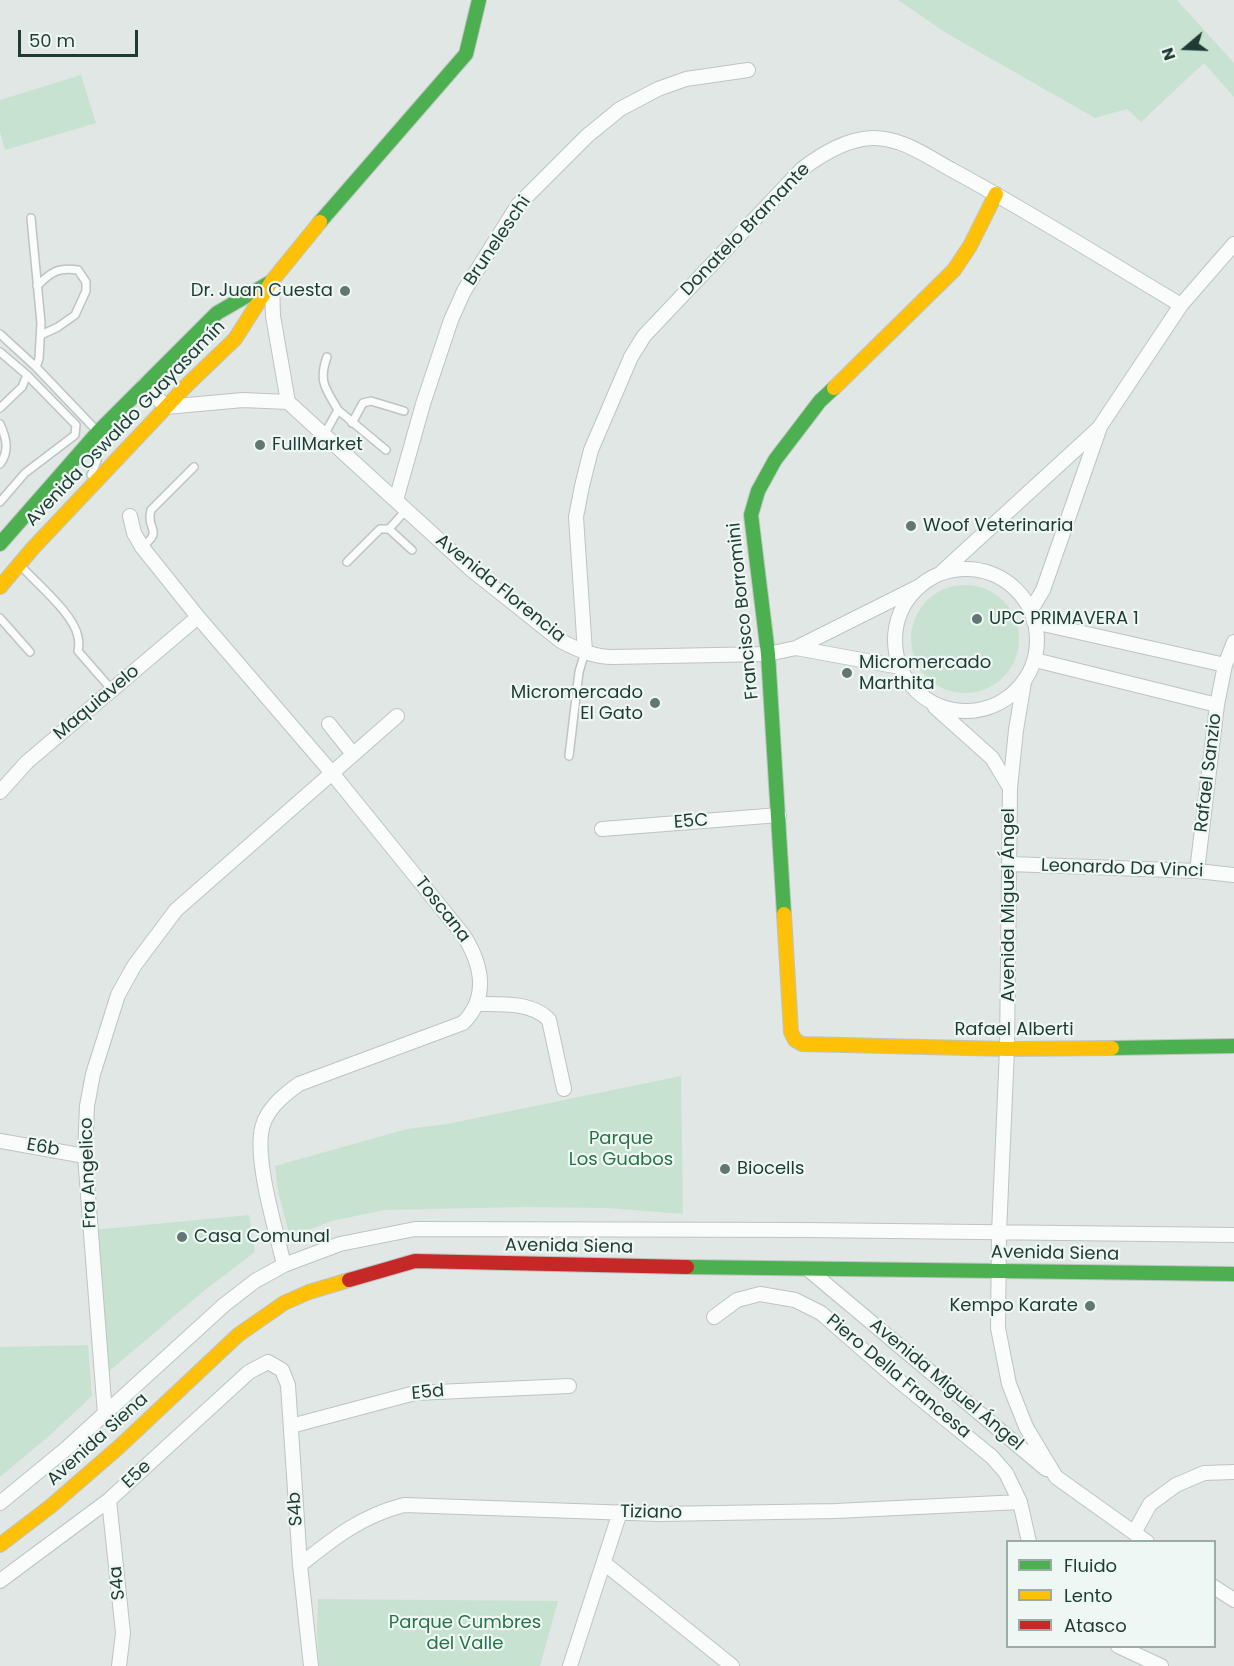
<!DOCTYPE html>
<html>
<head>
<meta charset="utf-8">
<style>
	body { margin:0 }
	#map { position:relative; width:1234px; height:1666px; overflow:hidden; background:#e0e7e4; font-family:Poppins,sans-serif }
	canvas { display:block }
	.legend { position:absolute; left:1006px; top:1540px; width:210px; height:108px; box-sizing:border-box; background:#eef7f3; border:2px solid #9baca7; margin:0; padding:8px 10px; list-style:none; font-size:18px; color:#1e3b34 }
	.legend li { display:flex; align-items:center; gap:12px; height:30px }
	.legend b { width:30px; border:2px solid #9baca7 }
	.north { position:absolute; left:1156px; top:18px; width:60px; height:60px; -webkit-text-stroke:4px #eef7f3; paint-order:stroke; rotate:251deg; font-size:16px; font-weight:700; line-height:24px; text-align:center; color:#1e3b34 }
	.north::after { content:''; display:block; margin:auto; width:21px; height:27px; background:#1e3b34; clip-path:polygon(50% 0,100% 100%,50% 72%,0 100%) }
	.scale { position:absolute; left:18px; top:30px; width:120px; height:27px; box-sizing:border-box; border:3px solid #1e3b34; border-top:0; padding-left:8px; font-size:18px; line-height:21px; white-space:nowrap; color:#1e3b34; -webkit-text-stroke:4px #eef7f3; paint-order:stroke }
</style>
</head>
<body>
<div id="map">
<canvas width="1234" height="1666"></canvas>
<ul class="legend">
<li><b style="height:8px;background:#4caf50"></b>Fluido</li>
<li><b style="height:8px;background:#ffc107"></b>Lento</li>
<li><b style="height:8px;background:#c62828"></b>Atasco</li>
</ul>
<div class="north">N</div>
<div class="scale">50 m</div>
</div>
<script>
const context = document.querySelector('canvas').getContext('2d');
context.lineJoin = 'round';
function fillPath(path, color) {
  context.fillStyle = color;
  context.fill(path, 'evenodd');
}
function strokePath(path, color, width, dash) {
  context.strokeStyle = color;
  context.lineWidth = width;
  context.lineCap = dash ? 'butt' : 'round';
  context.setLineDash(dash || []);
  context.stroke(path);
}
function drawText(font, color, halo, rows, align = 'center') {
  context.font = font + ' Poppins,sans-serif';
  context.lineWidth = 4.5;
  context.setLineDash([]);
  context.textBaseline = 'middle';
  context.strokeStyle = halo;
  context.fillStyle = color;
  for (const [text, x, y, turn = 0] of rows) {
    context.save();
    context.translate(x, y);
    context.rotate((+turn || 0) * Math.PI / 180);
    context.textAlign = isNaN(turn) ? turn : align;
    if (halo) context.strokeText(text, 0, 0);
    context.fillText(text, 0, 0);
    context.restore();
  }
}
const green = new Path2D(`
	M898 0H1177L1234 63V97L1204 63 1141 122 1127 109 1095 118 946 33Z
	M81 75 96 123 5 150 0 132V100Z
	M911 639a54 54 0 1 1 108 0a54 54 0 1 1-108 0Z
	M681 1076 683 1214 608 1208 523 1207 384 1210 332 1221 290 1237 278 1191 275 1166 407 1129 447 1124Z
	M249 1215 255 1252 205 1290 107 1373 93 1230Z
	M88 1345 92 1396 49 1436 0 1477V1347Z
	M318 1599 558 1601 540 1666H319L317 1633Z`);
const lane = new Path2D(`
	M31 218 41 323 39 359 36 367
	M37 286C51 272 58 267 78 270L86 282V291L75 315 58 327 41 335
	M0 334 36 367 98 432C101 448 99 459 91 475
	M0 352 27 375 76 425 75 435 25 473 0 502
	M327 357C318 382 326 389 338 410
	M0 408 22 387 27 375
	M352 423 363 403 371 401 404 411
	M0 424C6 437 10 451 0 464
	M324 435 338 410 386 450
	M389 529 412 550
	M142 547C165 529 145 531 151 510L194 467
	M347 562 380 529H389L407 509
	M21 566C37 584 74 614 78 637 79 641 79 646 78 651L112 690
	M0 618 30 652
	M569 756 579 672 585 652`);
const street = new Path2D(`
	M272 283 273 316 288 402 473 571 561 641C578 650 594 657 613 657L768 654 796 648 918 587
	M144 385 166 407 243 400 288 402
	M396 500 423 404 451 320 464 291 518 205 587 136 620 109 658 89 686 79 748 70
	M130 516 134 533 142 547 198 617 332 773 464 936C482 965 489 997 463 1023L299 1084C282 1096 263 1112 261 1134 257 1169 276 1230 284 1265
	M895 640a71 71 0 1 1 142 0a71 71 0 1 1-142 0Z
	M942 572 1099 428 1181 305 1234 244
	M1031 610 1043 590 1099 430
	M1034 622 1225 665
	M796 648 900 667
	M585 652 576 517 582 486 591 450 631 357 644 336 802 169C822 154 846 139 872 138 901 137 928 157 952 170 1030 212 1105 260 1181 305
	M1035 660 1217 705
	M1024 682 1016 730 1010 788 1007 1049 999 1233 998 1328 1009 1384 1026 1427 1056 1477 1147 1542
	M935 707 992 758 1010 788
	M329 724 353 754
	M0 792 27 762 198 617
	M602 829 779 815
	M1010 864 1197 871 1234 875
	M1197 871 1217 705 1225 665 1234 642
	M477 1004C500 1004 533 1002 549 1020L564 1089
	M0 1141 85 1156
	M809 1270 1046 1469
	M714 1317 737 1300 760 1294 795 1300 821 1313 893 1376 992 1457 1006 1473 1020 1502 1029 1542
	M105 1414 85 1156 87 1106 93 1074 118 995 134 966 176 910 397 716
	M291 1426 415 1393 569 1386
	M109 1500 123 1633 119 1666
	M0 1503 67 1448 224 1305 255 1281 284 1265 340 1244 415 1229 807 1230 1234 1235
	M1134 1533 1150 1504 1176 1485 1204 1473 1234 1472
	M604 1563 732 1666
	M300 1565C334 1538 361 1516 404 1505L659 1514 836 1511 1020 1502
	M0 1581 109 1500 249 1372 268 1362 282 1370 288 1385 300 1565 311 1666
	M1214 1587 1234 1600
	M1118 1646 1161 1666
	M570 1666 620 1512`);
const fast = new Path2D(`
	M320 222 466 54 479 0
	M0 544 98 432 217 313 269 283
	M784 914 768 654 751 515 758 491 775 460 820 401 834 388
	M1112 1048 1234 1046
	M687 1267 1234 1274`);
const slow = new Path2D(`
	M834 388 954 270 970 246 996 194
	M0 587 33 548 188 384 235 339 272 281 320 222
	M784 914 791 1032 795 1040 802 1044 1007 1049 1112 1048
	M0 1545 51 1506 120 1446 238 1335 284 1303 309 1292 349 1280`);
const jam = new Path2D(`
	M349 1280 415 1261 687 1267`);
const markers = [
	[345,291,6,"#627772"],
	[260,445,6,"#627772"],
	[911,526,6,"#627772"],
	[977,619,6,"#627772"],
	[847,673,6,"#627772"],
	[655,703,6,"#627772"],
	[725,1169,6,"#627772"],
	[182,1237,6,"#627772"],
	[1090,1306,6,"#627772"]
];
const streetNames = [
	["Donatelo Bramante",746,230,-46],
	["Bruneleschi",498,241,-56],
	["Avenida Oswaldo Guayasamín",126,424,-46],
	["Avenida Florencia",500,589,39],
	["Francisco Borromini",744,611,-96],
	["Maquiavelo",97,703,-40],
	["Rafael Sanzio",1209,773,-83],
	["E5C",691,822,-4],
	["Leonardo Da Vinci",1122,869,2],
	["Avenida Miguel Ángel",1009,905,-90],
	["Toscana",442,910,52],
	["Rafael Alberti",1014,1030],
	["E6b",43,1148,10],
	["Fra Angelico",89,1173,-92],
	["Avenida Siena",569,1247,1],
	["Avenida Siena",1055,1254,1],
	["Piero Della Francesa",898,1377,40],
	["Avenida Miguel Ángel",946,1385,40],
	["E5d",428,1393,-5],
	["Avenida Siena",98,1440,-42],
	["E5e",137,1475,-43],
	["S4b",296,1509,-94],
	["Tiziano",651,1513,1],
	["S4a",118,1583,-96]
];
const poiNames = [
	["Dr. Juan Cuesta",333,291,"right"],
	["FullMarket",272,445],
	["Woof Veterinaria",923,526],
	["UPC PRIMAVERA 1",989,619],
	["Micromercado",859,663],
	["Marthita",859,684],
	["Micromercado",643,693,"right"],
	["El Gato",643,714,"right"],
	["Biocells",737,1169],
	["Casa Comunal",194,1237],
	["Kempo Karate",1078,1306,"right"]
];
const parkNames = [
	["Parque",621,1139],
	["Los Guabos",621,1160],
	["Parque Cumbres",465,1623],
	["del Valle",465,1644]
];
fillPath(green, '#c8e2d1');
strokePath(lane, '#bdc4c1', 10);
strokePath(street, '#bdc4c1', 16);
strokePath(fast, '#bdc5c2', 16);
strokePath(slow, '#bdc5c2', 16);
strokePath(jam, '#bdc5c2', 16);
strokePath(lane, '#fafbfb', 7);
strokePath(street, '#fafbfb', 14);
strokePath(fast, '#4caf50', 14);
strokePath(slow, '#ffc107', 14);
strokePath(jam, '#c62828', 14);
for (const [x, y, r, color] of markers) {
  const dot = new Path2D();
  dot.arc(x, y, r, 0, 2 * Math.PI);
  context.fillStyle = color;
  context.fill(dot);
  strokePath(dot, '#eef7f3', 2);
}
drawText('18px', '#1e3b34', '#eef7f3', streetNames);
drawText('18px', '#1e3b34', '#eef7f3', poiNames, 'left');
drawText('18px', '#277347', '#eef7f3', parkNames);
</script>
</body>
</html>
